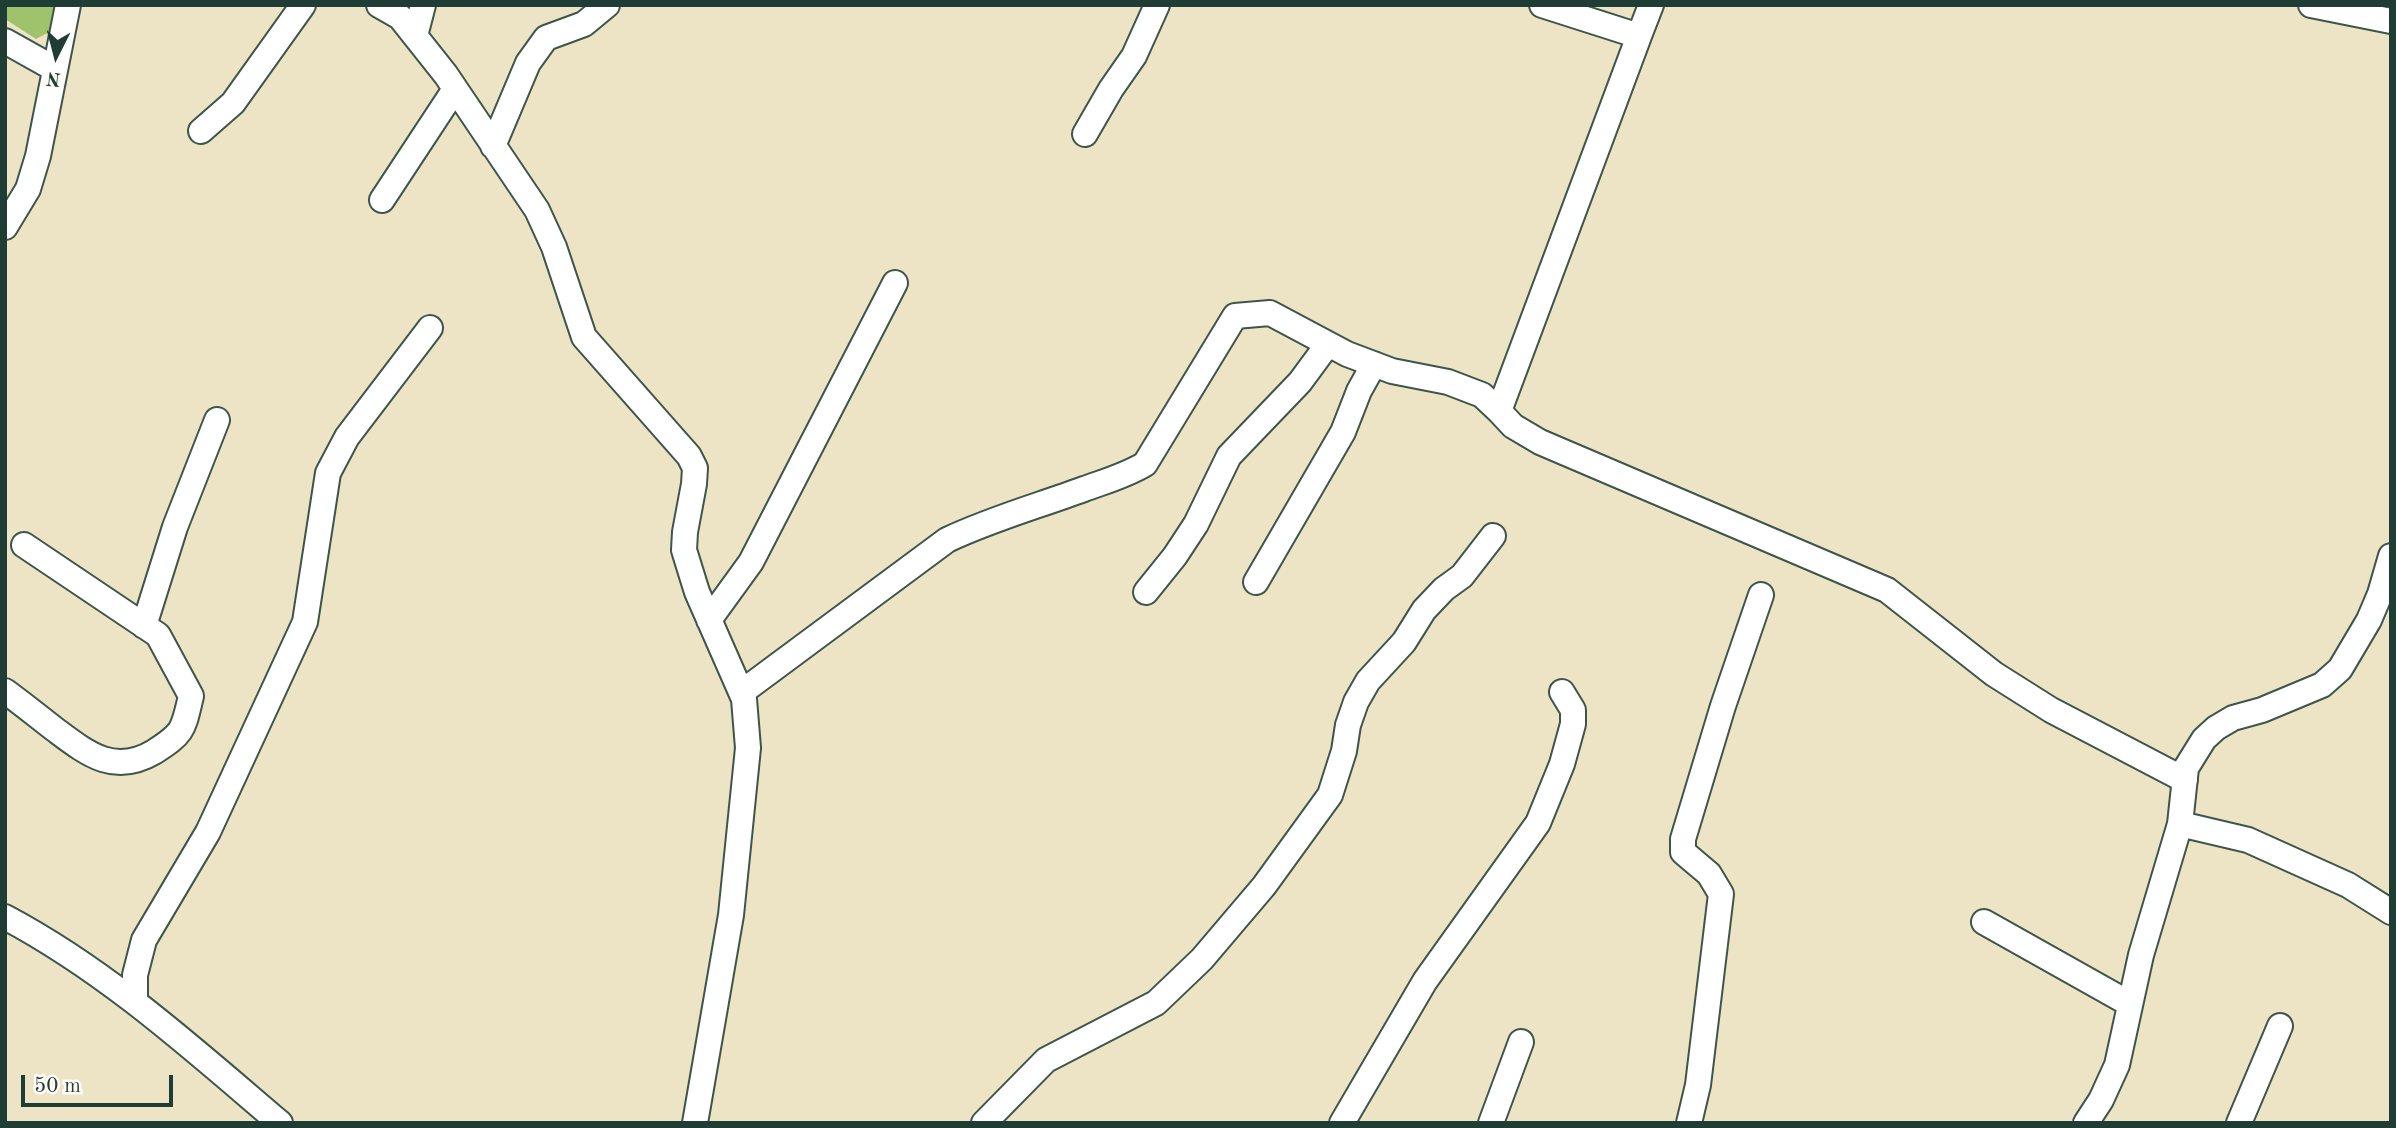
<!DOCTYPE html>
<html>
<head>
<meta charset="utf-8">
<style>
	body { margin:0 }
	#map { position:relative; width:2396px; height:1128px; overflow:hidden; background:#ede4c6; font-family:"Old Standard TT",serif }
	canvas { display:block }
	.frame { position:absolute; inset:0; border:7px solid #1f3d34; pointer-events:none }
	.north { position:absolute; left:21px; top:21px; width:70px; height:70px; -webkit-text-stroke:5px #fdfcf7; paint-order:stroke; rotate:186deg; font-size:19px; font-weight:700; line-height:28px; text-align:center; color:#1f3d34 }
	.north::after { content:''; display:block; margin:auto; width:24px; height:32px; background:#1f3d34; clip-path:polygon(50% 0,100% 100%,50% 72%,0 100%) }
	.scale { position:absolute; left:21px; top:1075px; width:152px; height:32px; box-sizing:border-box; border:4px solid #1f3d34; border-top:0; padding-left:9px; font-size:21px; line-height:24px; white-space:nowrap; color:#1f3d34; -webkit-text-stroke:5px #fdfcf7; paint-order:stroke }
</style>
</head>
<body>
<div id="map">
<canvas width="2396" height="1128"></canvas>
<div class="frame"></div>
<div class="north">N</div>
<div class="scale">50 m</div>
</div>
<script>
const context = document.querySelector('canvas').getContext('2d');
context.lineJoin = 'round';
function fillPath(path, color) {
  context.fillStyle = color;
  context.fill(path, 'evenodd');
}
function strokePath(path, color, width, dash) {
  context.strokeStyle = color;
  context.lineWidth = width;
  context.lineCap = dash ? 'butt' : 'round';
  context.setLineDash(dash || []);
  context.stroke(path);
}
const green = new Path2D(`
	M5 5H58L55 29 36 39 5 19Z`);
const street = new Path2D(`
	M379 5 400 17 446 75 537 210 554 247 584 337 689 456 695 468 694 484 685 532 684 550 697 592 744 699 748 748 731 915 695 1123
	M1542 5 1639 36 1499 411 1513 426 1540 442 1887 590 1994 674 2051 710 2185 780
	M2311 5 2391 21
	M415 36 423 5
	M1639 36 1651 5
	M5 41 55 69
	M201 131 233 103 303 5
	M1085 134 1111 89 1134 56 1157 5
	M493 146 528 63 546 38 584 24 607 5
	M382 200 455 89
	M5 227 28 189 38 156 68 5
	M1256 582 1343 432 1359 391 1374 364
	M1146 592 1175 556 1196 524 1229 456 1300 382 1328 344
	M709 620 751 562 895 283
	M144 626 175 527 217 420
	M5 691C23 704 40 718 57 731 89 755 115 775 154 752 184 733 183 730 191 696L158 635 24 545
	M742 692 947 540C991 519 1038 506 1084 489 1106 481 1125 476 1145 464L1235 316 1270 313 1347 354 1392 371 1448 382 1482 395 1499 411
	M2180 824 2248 840 2348 885 2391 912
	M5 917C107 971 193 1049 280 1123
	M1984 922 2130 1004
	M135 1000V975L144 940 208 832 305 622 328 473 347 437 430 328
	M984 1123 1046 1060 1156 1003 1202 959 1264 886 1330 795 1344 751 1348 725 1356 702 1368 681 1404 642 1424 610 1444 589 1462 576 1493 536
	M1342 1123 1425 981 1538 823 1562 764 1573 724V710L1562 692
	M1491 1123 1521 1042
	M1689 1123 1698 1085 1721 894 1709 874 1683 852V839L1723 706 1761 595
	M2086 1123 2101 1100 2117 1065 2141 955 2180 824 2186 768 2204 739 2216 728 2233 718 2262 710 2322 685 2340 669 2369 620 2380 594 2391 556
	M2239 1123 2280 1026`);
fillPath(green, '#9fc36d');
strokePath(street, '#3e564a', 28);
strokePath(street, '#fff', 24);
</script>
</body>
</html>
